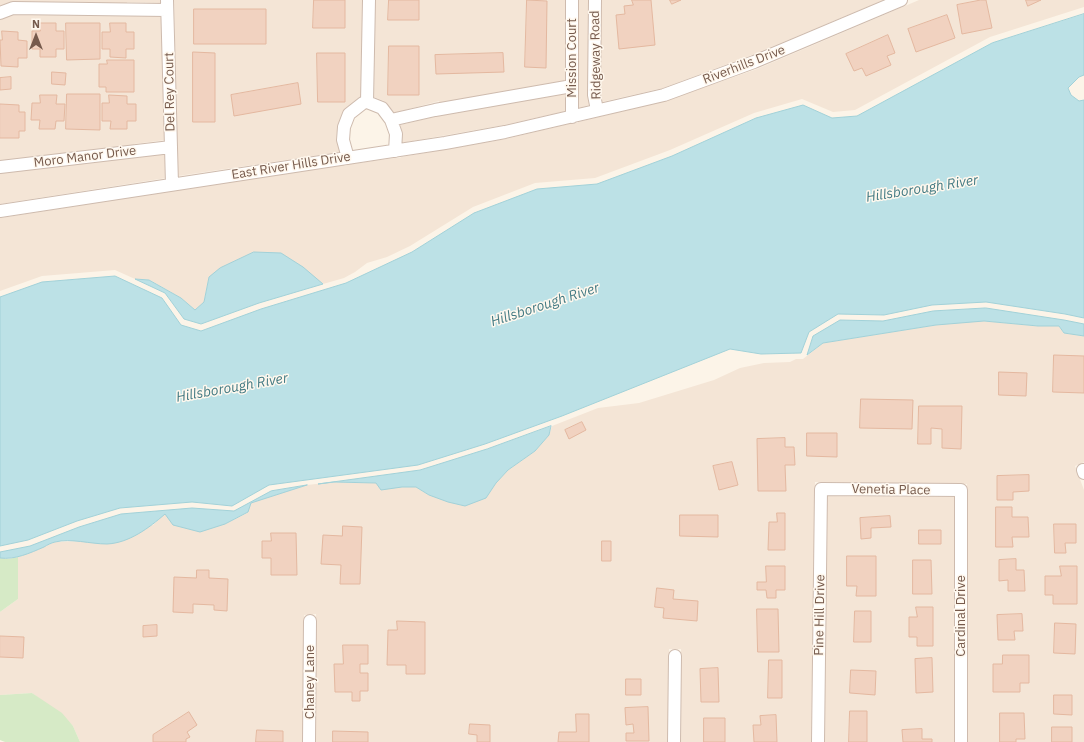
<!DOCTYPE html>
<html>
<head>
<meta charset="utf-8">
<style>
	body { margin:0 }
	#map { position:relative; width:1084px; height:742px; overflow:hidden; background:#fcf4e8; font-family:"IBM Plex Sans",sans-serif }
	canvas { display:block }
	.north { position:absolute; left:16px; top:16px; width:40px; height:40px; -webkit-text-stroke:3px #fff8ee; paint-order:stroke; rotate:0deg; font-size:11px; font-weight:700; line-height:16px; text-align:center; color:#765a4c }
	.north::after { content:''; display:block; margin:auto; width:14px; height:18px; background:#765a4c; clip-path:polygon(50% 0,100% 100%,50% 72%,0 100%) }
</style>
</head>
<body>
<div id="map">
<canvas width="1084" height="742"></canvas>
<div class="north">N</div>
</div>
<script>
const context = document.querySelector('canvas').getContext('2d');
context.lineJoin = 'round';
function fillPath(path, color) {
  context.fillStyle = color;
  context.fill(path, 'evenodd');
}
function strokePath(path, color, width, dash) {
  context.strokeStyle = color;
  context.lineWidth = width;
  context.lineCap = dash ? 'butt' : 'round';
  context.setLineDash(dash || []);
  context.stroke(path);
}
function drawText(font, color, halo, rows, align = 'center') {
  context.font = font + ' "IBM Plex Sans",sans-serif';
  context.lineWidth = 3;
  context.setLineDash([]);
  context.textBaseline = 'middle';
  context.strokeStyle = halo;
  context.fillStyle = color;
  for (const [text, x, y, turn = 0] of rows) {
    context.save();
    context.translate(x, y);
    context.rotate((+turn || 0) * Math.PI / 180);
    context.textAlign = isNaN(turn) ? turn : align;
    if (halo) context.strokeText(text, 0, 0);
    context.fillText(text, 0, 0);
    context.restore();
  }
}
const residential = new Path2D(`
	M0 0H161V3L127 2V16H161L165 140 134 144 135 157 165 154 166 178 0 204Z
	M174 0H363L361 97 343 112 338 124 336 139 340 152 178 176Z
	M375 0H588V95L590 105 578 108V94H566V111L504 125 401 143 402 134 400 125 442 115 439 101 394 113 384 101 374 97Z
	M601 0H884L752 55 663 88 602 102 601 94Z
	M919 0H1084V7L990 37 855 110 833 112 802 99 754 113 670 150 595 178 535 183 473 207 410 246 387 257 367 263 355 272 344 278 323 284 209 277 204 302 195 310 181 298 150 280 135 279 115 270 42 276 0 291V218L178 190 344 165 345 166 350 164 395 158H400L401 157 506 139 572 123H578V122L665 101 757 69Z
	M967 321H984L1038 326H1059L1064 333 1084 336V462L1075 466 1084 490V742H967V484L815 482 811 742H680L681 649H669L668 742H315L316 614 304 615 303 742H80L73 726 32 693 0 695V612L18 599V557L55 542 81 541 153 525 165 513 225 524 247 513 250 503 307 485 334 482 377 483 402 487H416L429 495 486 498 496 483 508 470 535 451 549 435 552 426 598 408 639 403 714 380 740 368 764 363 790 362 796 359H803L823 343 936 325Z
	M827 496 955 497 954 742H824Z`);
const green = new Path2D(`
	M18 557V599L0 612V558L8 559Z
	M32 693 62 713 73 726 80 742H5L0 740V695Z`);
const water = new Path2D(`
	M1084 14V75L1079 77 1068 88 1071 95 1079 101 1084 100V318L1065 314 986 302 932 305 884 315 838 314 809 332 801 353 761 354 730 349 562 416 485 444 418 465 269 485 232 506 192 502 120 508 77 521 28 540 0 546V297L42 282 115 276 162 298 181 325 201 331 261 309 346 283 412 252 474 213 537 189 597 184 672 156 756 118 803 105 832 118 857 116 992 43Z
	M254 252 281 253 303 267 323 284 259 303 201 324 184 319 165 293 135 279 149 280 181 298 195 310 204 302 209 277 220 268Z
	M986 308 1064 320 1084 324V336L1064 333 1059 326H1038L984 321 936 325 823 343 807 355 813 336 840 320 883 321 933 311Z
	M551 426 549 435 535 451 508 470 496 483 486 498 465 506 448 502 429 495 416 487H402L381 490 376 483 334 482 318 484 420 470 487 449Z
	M307 485 251 503 248 512 225 524 200 532 173 525 165 514C149 528 129 543 107 544 90 544 71 538 55 542 51 543 47 545 44 547 30 553 15 560 0 558V552L30 546 79 527 121 514 192 508 234 511 271 491Z`);
const building = new Path2D(`
	M314 0H345V28H313Z
	M389 0H419V20H388Z
	M527 0 547 1 546 68 525 67Z
	M632 0H651L655 45 619 49 616 15 625 14 624 6 633 5Z
	M670 0H681L672 4Z
	M981 0H986L992 28 962 34 957 5Z
	M1026 0H1041L1028 6Z
	M194 9H266V44H194Z
	M947 15 955 38 916 52 908 29Z
	M40 23H56V31H64V49H56V57H40V49H32V31H40Z
	M66 23H100V59L67 60Z
	M110 23H126V32H134V49H126V58L110 57V49H102V32H110Z
	M2 31 18 32V40L27 41V58H18V67L1 66 0 40H2Z
	M888 35 895 53 887 56 891 65 866 76 862 68 854 71 846 54Z
	M389 46H419V95H388Z
	M193 52 215 53V122H193Z
	M317 53H345V102H318Z
	M503 53 504 72 436 74 435 55Z
	M107 60H134V92H106V87H99V64H107Z
	M52 72 66 73 65 85 52 84Z
	M11 77V89L0 90V78Z
	M298 83 301 104 234 116 231 95Z
	M67 94H100V130L66 129Z
	M40 95H57L56 104H65L64 121H56L55 129H39L40 120H31L32 103H40Z
	M109 95 127 96V104H136V121H127V129H110L111 121H102V103H109Z
	M0 104 19 105V112H25V131H19V138H0Z
	M1054 355 1084 356V393L1053 392Z
	M999 372 1027 373 1026 396 999 395Z
	M861 399 913 400 912 429 860 428Z
	M919 406H962L961 449 942 448V429L931 428V444H918Z
	M582 422 586 430 569 439 565 430Z
	M807 433H837V457L807 456Z
	M785 438V447H794L795 465H785L786 491H758L757 439Z
	M732 462 738 485 719 490 713 466Z
	M1029 475V491L1013 492V500H997V476Z
	M996 507H1012V517H1028L1029 537H1012L1013 547H996Z
	M777 513H785V550H768L769 522H777Z
	M680 515H718V537L680 536Z
	M890 516 891 527 871 528V538L861 539 860 518Z
	M1054 524H1076V543H1065L1066 553H1055Z
	M343 526 362 527 360 584H340L341 565 321 564 323 535 342 536Z
	M919 530H941V544H919Z
	M271 533H296L297 575H271V558H262V541H271Z
	M602 541H611V561H602Z
	M847 556H876V596H856L857 586H847Z
	M1016 559V570H1024L1025 591H1008V580L999 581V560Z
	M913 560H931L932 594H913Z
	M766 566H785V590H776V598H767L766 590H757V582H766Z
	M1060 566H1077V604H1053V595H1045V576H1061Z
	M197 570H209V578L228 579 227 611 214 610V605L193 604V613L173 612 174 577 196 578Z
	M657 588 674 590 673 599 698 601 697 621 663 618 664 608 655 607Z
	M916 607H933V646H917V637H909V617H917Z
	M757 609H778L779 652H758Z
	M855 611H871V642H854Z
	M1022 614 1023 631H1014L1015 640H998L997 615Z
	M397 621 425 622V674H406V665H387L388 630H397Z
	M1055 623 1076 624 1075 654 1054 653Z
	M157 625V636L143 637V626Z
	M0 636 24 637 23 658 0 657Z
	M343 645H368V664H360V673H368V691H360V701H352V692H335L334 664H343Z
	M1003 655H1029V683H1020V692H993V664H1002Z
	M932 658 933 692 916 693 915 659Z
	M769 660H782V698H768Z
	M718 668 719 702H701L700 669Z
	M851 670 876 671 875 695 850 693Z
	M626 679H641V695H626Z
	M1054 695H1072V715L1054 714Z
	M648 707 649 741H626V733H634L633 724 626 725 625 708Z
	M850 711H867V742H849Z
	M189 712 197 725 187 732 190 737 186 739V742H153V735Z
	M1000 713H1024L1025 739H1016V742H1000Z
	M576 714H589V742H558L559 732H576Z
	M776 715 777 742H754L753 725H761L760 716Z
	M704 718H725V742H704Z
	M470 724 490 725V742H477V735L469 734Z
	M1052 727H1072V742H1052Z
	M922 729V739H932V742H903L902 730Z
	M257 730 283 731V742H256Z
	M333 731 368 732V742H333Z`);
const minor = new Path2D(`
	M167 0 172 184
	M572 0V117
	M595 0 594 95 597 110
	M0 13 13 8 167 10
	M367 102 369 0
	M391 120 435 110 572 86
	M348 158 343 140 344 127 349 114 363 103 367 102 382 108 391 120 396 134 395 151
	M0 167 171 147
	M0 211 445 143 505 132 664 95 754 62 901 0
	M1083 470 1084 473
	M309 742 310 621
	M674 742 675 656
	M818 742 821 489 961 490V742`);
const streetNames = [
	["Ridgeway Road",596,55,-91],
	["Mission Court",572,58,-90],
	["Riverhills Drive",744,65,-21],
	["Del Rey Court",170,92,-91],
	["Moro Manor Drive",85,157,-7],
	["East River Hills Drive",291,166,-9],
	["Venetia Place",891,490,1],
	["Pine Hill Drive",820,615,-89],
	["Cardinal Drive",961,616,-90],
	["Chaney Lane",310,682,-90]
];
const waterNames = [
	["Hillsborough River",922,189,-9],
	["Hillsborough River",545,305,-18],
	["Hillsborough River",232,388,-10]
];
fillPath(residential, '#f4e5d6');
fillPath(green, '#d6eac6');
fillPath(water, '#bce1e6');
strokePath(water, '#a2d1d8', 1);
fillPath(building, '#f1d2c0');
strokePath(building, '#e4b8a0', 1);
strokePath(minor, '#cebbae', 14);
strokePath(minor, '#fff', 12);
drawText('13px', '#765a4c', '#fff8ee', streetNames);
drawText('italic 14px', '#437a83', '#fff8ee', waterNames);
</script>
</body>
</html>
